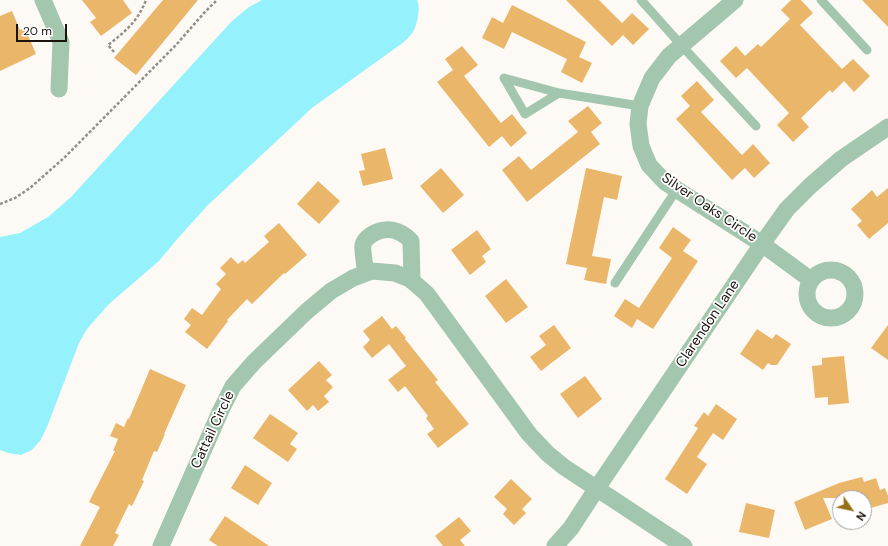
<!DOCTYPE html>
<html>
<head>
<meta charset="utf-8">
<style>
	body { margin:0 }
	#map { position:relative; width:888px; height:546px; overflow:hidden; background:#fdfaf6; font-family:"DM Sans",sans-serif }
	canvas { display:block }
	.north { position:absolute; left:832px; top:490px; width:40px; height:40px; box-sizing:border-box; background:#fff; border:1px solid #a3a19e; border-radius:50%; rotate:124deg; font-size:11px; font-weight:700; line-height:16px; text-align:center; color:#19140d }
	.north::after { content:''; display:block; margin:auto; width:14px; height:18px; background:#96701a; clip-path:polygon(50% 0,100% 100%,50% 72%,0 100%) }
	.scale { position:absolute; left:16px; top:24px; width:51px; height:18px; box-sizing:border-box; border:2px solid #19140d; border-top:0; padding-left:5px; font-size:12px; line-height:14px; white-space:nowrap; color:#19140d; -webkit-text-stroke:3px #fff; paint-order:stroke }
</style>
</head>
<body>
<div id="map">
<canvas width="888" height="546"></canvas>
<div class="north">N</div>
<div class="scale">20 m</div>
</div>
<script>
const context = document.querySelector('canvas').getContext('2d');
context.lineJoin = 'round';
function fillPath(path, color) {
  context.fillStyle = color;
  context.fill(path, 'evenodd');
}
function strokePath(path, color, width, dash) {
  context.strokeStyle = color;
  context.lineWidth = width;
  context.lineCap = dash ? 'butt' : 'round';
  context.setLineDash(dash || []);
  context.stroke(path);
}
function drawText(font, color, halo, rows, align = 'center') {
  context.font = font + ' "DM Sans",sans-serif';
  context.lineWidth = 3.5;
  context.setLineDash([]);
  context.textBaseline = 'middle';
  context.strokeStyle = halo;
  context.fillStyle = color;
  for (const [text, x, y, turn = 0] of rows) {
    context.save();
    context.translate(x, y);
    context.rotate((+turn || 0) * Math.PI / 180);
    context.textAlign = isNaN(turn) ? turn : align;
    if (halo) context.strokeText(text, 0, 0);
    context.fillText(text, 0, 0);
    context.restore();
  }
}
const water = new Path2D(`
	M262 0H417C421 7 417 26 413 32 410 36 407 39 404 42L312 108 208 205 179 237 159 261 109 304 87 329 79 343 47 427 40 441 32 450 21 455 8 453 0 450V237L20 233 48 217 71 197 232 21 249 7Z`);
const building = new Path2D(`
	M82 0H123L132 13 101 36 90 22 96 18Z
	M163 0H198L136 75 114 58Z
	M566 0H599L622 23 632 13 649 29 633 45 623 35 612 46Z
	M791 0H801L813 13 800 25 842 69 853 59 870 76 854 92 844 81 832 93 830 90 801 118 809 127 793 142 777 125 789 113 747 68 736 78 720 61 736 46 745 56 758 44 761 47 790 19 781 10Z
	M862 0H888V27Z
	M512 5 586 42 579 57 592 63 582 83 561 72 567 59 512 32 504 49 482 38 492 17 503 23Z
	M12 11 20 30 25 28 36 54 0 71V16Z
	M462 46 478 65 464 76 501 123 512 114 527 133 511 147 502 136 489 147 437 82 453 70 445 59Z
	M697 81 714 100 701 112 742 155 753 144 770 163 754 178 745 168 732 180 676 119 690 106 681 96Z
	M588 106 602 123 591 132 600 144 527 202 502 170 519 156 531 170 578 132 568 121Z
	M385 148 393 179 363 186 359 171 365 170 361 154Z
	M441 168 464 195 443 213 420 186Z
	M586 168 622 176 617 200 604 197 592 256 611 259 606 284 584 280 587 268 566 264Z
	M318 181 340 201 319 224 297 204Z
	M888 188V223L869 239 857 225 862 221 851 209 872 190 877 197Z
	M279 223 307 255 285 274 284 273 252 304 247 299 227 320 228 321 207 349 185 332 191 325 184 319 192 308 202 315 221 289 216 284 226 274 220 268 231 257 238 264 243 260 245 263 269 242 264 236Z
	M673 227 691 240 683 251 698 261 653 329 637 319 632 328 614 316 625 299 639 308 672 258 659 248Z
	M477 230 491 249 482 256 486 262 470 275 451 250Z
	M506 279 528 307 506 323 485 296Z
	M382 316 392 329 396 326 406 338 405 339 438 380 435 382 469 424 438 448 427 434 434 429 426 418 428 416 405 386 398 392 388 380 406 366 389 344 372 358 363 347 370 340 363 331Z
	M554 325 571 348 541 371 530 357 546 345 539 336Z
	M888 325V360L871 348Z
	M757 329 772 339 776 334 791 344 777 365H771L768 363 763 370 740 354Z
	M844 356 849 403 828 405V397L815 398 812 366 822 365V358Z
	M319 361 332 375 326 380 333 387 324 396 329 402 318 411 313 405 307 411 288 390Z
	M150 369 186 385 164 434H165L157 452 154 451 142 480 144 481 132 506 129 504 115 533 119 535 113 546H80L100 507 89 502 115 451H113L118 439 110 436 116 423 124 427 128 418 129 419Z
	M585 376 602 399 578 418 560 394Z
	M716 404 737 419 723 440 713 433 697 457 707 464 687 494 665 479 698 428 694 426 704 412 708 416Z
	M270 414 298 433 290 444 297 449 288 462 253 438Z
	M245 465 272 483 258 505 231 488Z
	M862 477 864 482 876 478 880 490 885 488 888 496V503L864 510V498H823L832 519 805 530 794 502 839 483Z
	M511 479 532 499 522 509 526 513 514 525 503 514 507 509 494 497Z
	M746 503 775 510 769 538 739 532Z
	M225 516 269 546H218L209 540Z
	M459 517 471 531 460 540 465 546H443L435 536Z`);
const path = new Path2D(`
	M114 52 108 45C125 32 138 21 146 0
	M0 204 15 198 30 188 65 157 176 45 204 13 217 0`);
const service = new Path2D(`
	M641 0 682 46 756 126
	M821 0 867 50
	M559 93 504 78 525 114 559 93 640 106
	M615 283 677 189`);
const minor = new Path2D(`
	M43 0 61 42 59 89
	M735 0 669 56 652 78 640 106 638 124 641 146 649 165 665 182 762 244 811 280
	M807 294a24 24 0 1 1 48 0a24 24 0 1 1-48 0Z
	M366 273C365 267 362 250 363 245 364 240 368 237 371 235 385 226 400 229 411 241L412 281
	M161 546 221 410 233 386 254 362 307 311 331 291 353 278 372 271 395 273 410 279 427 294 529 434 548 454 564 467 684 546
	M555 546 571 528 597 488 762 244 787 209 810 186 841 159 888 127`);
const streetNames = [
	["Silver Oaks Circle",709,208,34],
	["Clarendon Lane",708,324,-56],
	["Cattail Circle",213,430,-65]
];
fillPath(water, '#95f2fd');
fillPath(building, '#eab669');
strokePath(path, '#938f89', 2.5, [3, 2]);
strokePath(service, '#a2c6ae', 9);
strokePath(minor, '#a2c6ae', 17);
drawText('14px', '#19140d', '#fff', streetNames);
</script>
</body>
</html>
